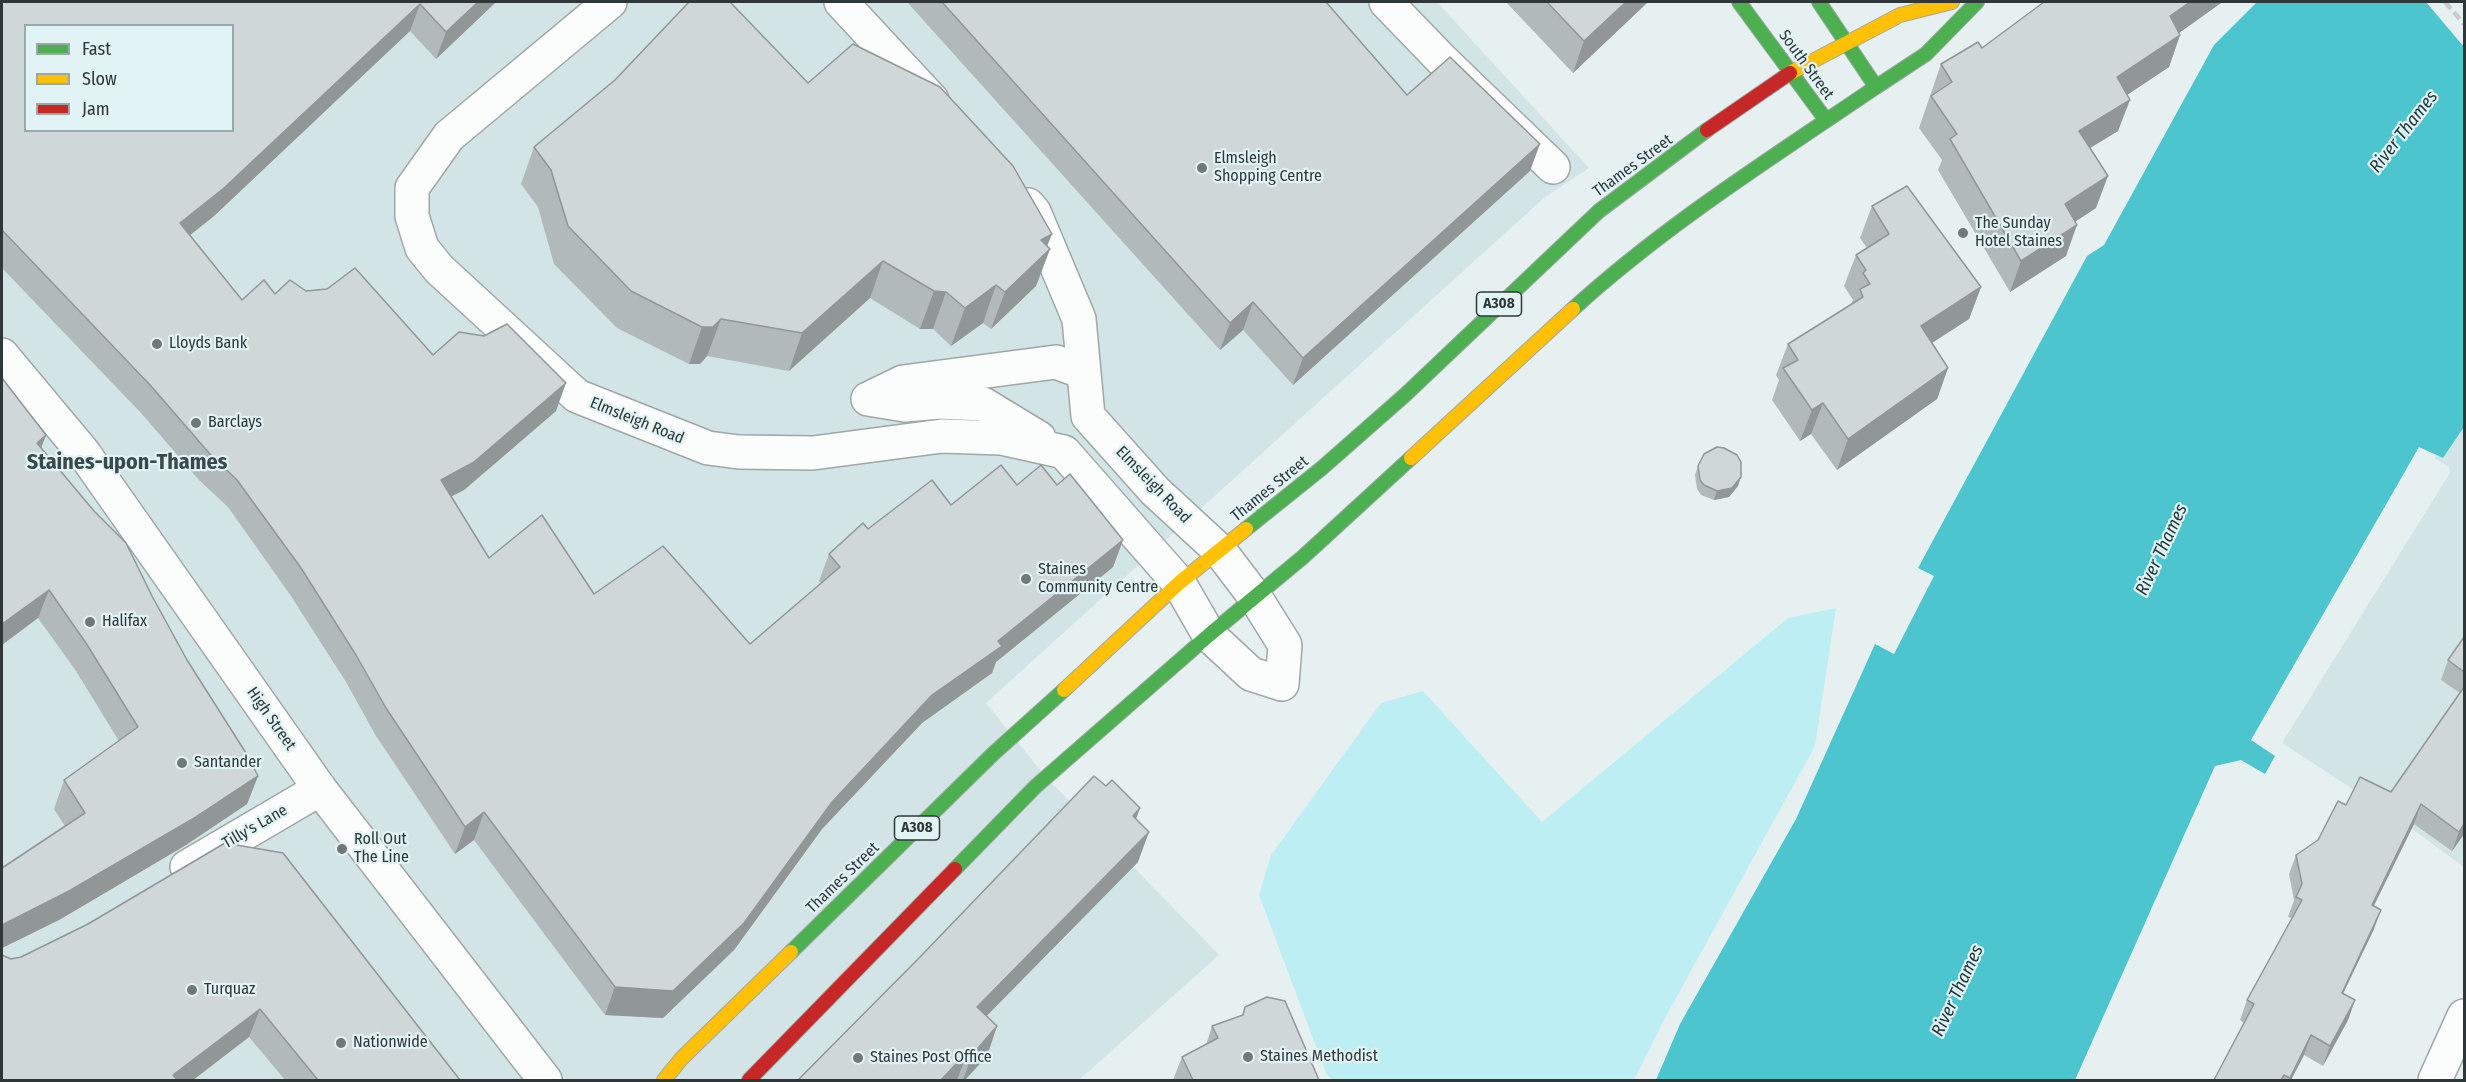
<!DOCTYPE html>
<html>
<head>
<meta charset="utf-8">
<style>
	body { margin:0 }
	#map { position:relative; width:2466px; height:1082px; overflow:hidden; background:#e6f0f1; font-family:"Fira Sans Condensed",sans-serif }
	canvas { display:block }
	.frame { position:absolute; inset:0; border:3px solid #303738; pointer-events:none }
	.legend { position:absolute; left:24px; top:24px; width:210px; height:108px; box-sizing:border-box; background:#e1f3f5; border:2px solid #9aa8a9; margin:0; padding:8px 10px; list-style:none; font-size:18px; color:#303738 }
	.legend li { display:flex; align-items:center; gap:12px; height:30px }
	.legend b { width:30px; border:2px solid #9aa8a9 }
</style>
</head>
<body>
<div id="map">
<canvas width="2466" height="1082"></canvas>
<div class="frame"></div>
<ul class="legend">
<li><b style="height:8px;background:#4caf50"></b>Fast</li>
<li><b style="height:8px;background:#ffc107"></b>Slow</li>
<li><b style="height:8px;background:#c62828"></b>Jam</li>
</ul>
</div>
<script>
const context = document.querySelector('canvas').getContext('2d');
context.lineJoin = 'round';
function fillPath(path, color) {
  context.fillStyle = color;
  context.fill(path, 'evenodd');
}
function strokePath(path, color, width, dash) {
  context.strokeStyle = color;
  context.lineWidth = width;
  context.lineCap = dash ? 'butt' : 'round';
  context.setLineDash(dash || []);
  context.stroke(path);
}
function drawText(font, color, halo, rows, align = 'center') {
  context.font = font + ' "Fira Sans Condensed",sans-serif';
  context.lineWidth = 4.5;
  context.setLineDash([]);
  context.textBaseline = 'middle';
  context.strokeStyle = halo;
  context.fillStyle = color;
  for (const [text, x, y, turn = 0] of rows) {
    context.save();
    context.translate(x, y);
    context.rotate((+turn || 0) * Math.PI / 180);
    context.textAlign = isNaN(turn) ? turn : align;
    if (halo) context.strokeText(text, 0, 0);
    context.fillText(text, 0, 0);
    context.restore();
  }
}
const built = new Path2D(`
	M2 2H1437L1589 168 1544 198 986 703 1045 776 1219 955 1079 1080H2ZM26 26H232V130H26Z
	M2464 427V867L2393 815 2282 743 2450 473 2449 467 2435 458 2436 455 2443 458Z`);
const green = new Path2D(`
	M1836 608 1815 746 1665 1018 1634 1080H1332L1326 1073 1259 895 1271 855 1381 703 1423 691 1542 822 1788 618Z`);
const water = new Path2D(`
	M2257 2H2464V427L2443 458 2419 447 2251 740 2275 756 2265 774 2241 760 2215 766 2075 1080H1656L1680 1024 1796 819 1875 644 1894 654 1934 576 1918 568 2087 256 2104 245 2214 45Z`);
const pier = new Path2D(`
	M2426 2H2464V47Z`);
const street = new Path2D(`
	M610 2 449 136 412 188V216L422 248 439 269 577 396 708 448 739 452 813 453 942 436 1001 438 1064 452 1179 583 1209 635 1251 674 1282 684 1285 645 1255 597 1220 551 1155 491 1088 416 1079 319 1034 212 1028 205
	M841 2 932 100
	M1386 2 1442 60 1553 167
	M2 355 83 452 320 789 545 1080
	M868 399 905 405 939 402 983 404 1039 438
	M868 399 903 382 1056 362 1083 372
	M187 867 320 789
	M2435 1080 2464 1016`);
const fast = new Path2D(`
	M1739 2 1826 120
	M1876 87 1926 54 1977 2
	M1573 309C1665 225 1773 157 1876 87L1819 2
	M1246 529 1322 468 1405 395 1599 211 1707 130
	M955 869 1035 787 1209 635 1303 557 1411 458
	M791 952 994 753 1064 690`);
const slow = new Path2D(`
	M1790 73 1900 15 1952 2
	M1411 458 1573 309
	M1064 690 1179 583 1246 529
	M664 1080 682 1058 791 952`);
const jam = new Path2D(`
	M1707 130 1790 73
	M749 1080 955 869`);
const rail = new Path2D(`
	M2445 2 2464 24`);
const wall = new Path2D(`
	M2 2H496L436 59 410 31 214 216 190 235 242 300 275 294 306 291 433 355 556 411 464 490 451 496 489 558 594 594 750 644 821 583 819 581 829 554 868 529 1017 485H1057L1123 540 1113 567 996 662 992 673 922 723 822 829 734 950 663 1018 605 1015 474 840 455 854 376 736 346 682 291 596 228 507 199 480 141 413 2 268Z
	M907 2H1326L1407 95 1530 171 1293 385 1243 330 1220 350Z
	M1506 2H1648L1573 73Z
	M2221 3 2179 33 2180 35 2169 67 2127 95 2118 131 2090 148 2096 208 2075 222 2066 256 2010 292 1938 170 1942 160 1919 128 1941 64 1982 48Z
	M808 83 1047 246 1050 249 1036 286 991 329 983 323 951 346 933 329H920L870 298 789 371 707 356 700 364H689L617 328 554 264 538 207 521 184 534 147Z
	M1872 206 1981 287 1969 319 1932 343 1948 368 1937 399 1837 470 1811 434 1800 441 1772 400 1779 380 1776 375 1788 344 1851 304 1853 300 1844 286 1856 255 1867 248 1860 238Z
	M2 378 46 435 41 448 152 596 187 660 258 776 247 804 186 845 59 920 2 948V868L65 826 54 809 64 780 119 741 76 671 38 618Z
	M1698 466 1738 486 1729 497 1714 500 1701 495 1697 489 1695 475Z
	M2464 637V834L2452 851 2414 824 2374 906V929L2343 994 2355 1000 2348 1020 2323 1066 2304 1055 2291 1080H2214L2244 1023 2240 1020 2247 1000 2292 918 2288 917 2294 900 2289 874 2296 855 2318 840 2346 805 2391 792 2460 693 2441 680 2448 660Z
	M1106 786 1140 808 1136 819 1138 862 986 1016 997 1026 987 1056 965 1080H798Z
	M225 843 283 853 460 1080H285L249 1037 193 1080H2V955L11 959 21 957 88 924Z
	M1245 1007 1319 1080H1173L1182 1057 1206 1045 1212 1026 1242 1016Z`);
const shadedWall = new Path2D(`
	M478 2H496L436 59 446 32Z
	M1626 2H1648L1573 73 1584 41Z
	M2190 2H2221V3L2158 48 2170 16Z
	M420 4 410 31 214 216 170 251 180 223Z
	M2180 35 2169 67 2106 109 2117 77Z
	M2130 100 2118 131 2067 162 2079 131Z
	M1540 144 1530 171 1293 385 1303 358Z
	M2108 176 2096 208 2053 236 2065 204Z
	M2077 225 2066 256 2010 292 2021 261Z
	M1052 234 1044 254 1050 249 1036 286 991 329 1005 292 1041 240Z
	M883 261 870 298 789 371 802 333Z
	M996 285 983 323 951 346 965 308Z
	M1981 287 1969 319 1910 357 1921 326Z
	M934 291 946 292 933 329H920Z
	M1253 302 1243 330 1220 350 1230 323Z
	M721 319 707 356 700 364H689L702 327Z
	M1948 368 1937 399 1837 470 1848 439Z
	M566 383 556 411 464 490 431 507 441 480Z
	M1823 403 1811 434 1800 441 1812 410Z
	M46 435 35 464 37 443Z
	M1741 477 1738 486 1729 497 1714 500 1717 491Z
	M1123 540 1113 567 996 662 992 673 922 723 822 829 734 950 663 1018 605 1015 615 987 832 802 932 695Z
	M49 590 38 618 2 645V624Z
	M258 776 247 804 186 845 59 920 2 948V926L4 924Z
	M2421 804 2414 824 2364 925 2372 905Z
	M1140 808 1129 837 1133 816Z
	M484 812 474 840 455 854 465 827Z
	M2464 824V834L2452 851 2459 832Z
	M1149 832 1138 862 966 1037 977 1007Z
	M2381 910 2374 929 2334 1012 2342 993Z
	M2355 1000 2348 1020 2323 1066 2330 1046Z
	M260 1009 249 1037 193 1080H171L173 1075Z
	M997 1026 987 1056 965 1080H963L972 1055Z
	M2311 1035 2304 1055 2291 1080H2289Z
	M968 1051 957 1080H941Z`);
const building = new Path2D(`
	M2 2H478L446 32 420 4 224 188 180 223 242 300 264 280 275 294 290 280 306 291 327 289 355 268 433 355 459 332 484 336 507 324 566 383 474 462 441 480 489 558 542 515 594 594 663 546 750 644 840 567 829 554 863 523 868 529 932 480 951 505 1001 465 1017 485 1041 465 1057 485 1070 474 1123 540 998 641 1002 646 932 695 832 802 744 923 673 991 615 987 484 812 465 827 386 708 356 655 301 568 237 480 209 453 151 386 2 230ZM26 26H232V130H26Z
	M689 2H730L808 83 853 44 940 87 1013 166 1052 234 1041 240 1050 249 1005 292 996 285 965 308 946 292 934 291 883 261 802 333 721 319 713 327H702L631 291 568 226 551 170 534 147 615 80Z
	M942 2H1326L1407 95 1450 57 1540 144 1303 358 1253 302 1230 323Z
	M1547 2H1626L1584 41Z
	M2044 2H2190L2170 16 2180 35 2117 77 2130 100 2079 131 2108 176 2065 204 2077 225 2021 261 1950 139 1957 134 1931 96 1952 82 1941 64 1978 42 1982 48Z
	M1907 186 1981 287 1921 326 1948 368 1848 439 1823 403 1812 410 1783 368 1798 360 1788 344 1863 297 1860 289 1870 284 1863 273 1866 270 1856 255 1889 234 1872 206Z
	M2 378 46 435 37 443 94 511 126 543 152 596 187 660 246 753 258 776 196 817 69 891 4 924 2 926V868L85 813 64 780 138 727 86 643 49 590 2 624Z
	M1717 447 1724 448 1737 455 1741 462V477L1732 488 1717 491 1704 485 1700 480 1698 466 1704 454Z
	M2464 637V672L2448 660Z
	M2464 687V824L2459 832 2421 804 2372 905 2381 910 2342 993 2355 1000 2330 1046 2311 1035 2290 1078 2284 1075 2281 1080H2214L2254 1004 2247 1000 2302 900 2296 897 2302 884 2296 855 2318 840 2338 801 2346 805 2360 777 2391 792Z
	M1094 776 1106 786 1112 780 1140 808 1133 816 1149 832 977 1007 997 1026 972 1055 968 1051 941 1080H798L920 957Z
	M225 843 283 853 460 1080H318L260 1009 173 1075 177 1080H2V955L11 959 21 957 88 924Z
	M1267 997 1285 1001 1319 1080H1193L1182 1057 1218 1038 1212 1026 1243 1015 1245 1007Z`);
const markers = [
	[1202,168,6,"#707879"],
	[1963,233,6,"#707879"],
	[157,344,6,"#707879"],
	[196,423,6,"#707879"],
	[1026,579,6,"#707879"],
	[90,622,6,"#707879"],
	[182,763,6,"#707879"],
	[342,849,6,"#707879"],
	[192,990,6,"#707879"],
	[341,1043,6,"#707879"],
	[1248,1057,6,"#707879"],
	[858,1058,6,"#707879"]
];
const shields = [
	[1499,304,45],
	[917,828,45]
];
const shieldNames = [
	["A308",1499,304],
	["A308",917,828]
];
const streetNames = [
	["South Street",1806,65,54],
	["Thames Street",1633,166,-36],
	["Elmsleigh Road",637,421,22],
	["Elmsleigh Road",1153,485,46],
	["Thames Street",1270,489,-39],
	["High Street",271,719,55],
	["Tilly's Lane",255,827,-30],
	["Thames Street",843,878,-44]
];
const poiNames = [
	["Elmsleigh",1214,159],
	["Shopping Centre",1214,177],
	["The Sunday",1975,224],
	["Hotel Staines",1975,242],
	["Lloyds Bank",169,344],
	["Barclays",208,423],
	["Staines",1038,570],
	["Community Centre",1038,588],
	["Halifax",102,622],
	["Santander",194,763],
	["Roll Out",354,840],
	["The Line",354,858],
	["Turquaz",204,990],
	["Nationwide",353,1043],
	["Staines Methodist",1260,1057],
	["Staines Post Office",870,1058]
];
const waterNames = [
	["River Thames",2404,132,-52],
	["River Thames",2162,550,-65],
	["River Thames",1958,991,-65]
];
const districtNames = [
	["Staines-upon-Thames",127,463]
];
fillPath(built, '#d2e4e6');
fillPath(green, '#bdeef3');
fillPath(water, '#4dc5cf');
fillPath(pier, '#e6f0f1');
strokePath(street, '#a0a7a7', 36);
strokePath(fast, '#a0a7a7', 16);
strokePath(slow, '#a0a7a7', 16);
strokePath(jam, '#a0a7a7', 16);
strokePath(street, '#fbfdfd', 33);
strokePath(fast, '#4caf50', 14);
strokePath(slow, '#ffc107', 14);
strokePath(jam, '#c62828', 14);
strokePath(rail, '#c9cbcc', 4.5, [9, 4.5]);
fillPath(wall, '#b2b9ba');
fillPath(shadedWall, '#919697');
fillPath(building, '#cfd7d8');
strokePath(building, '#919697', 1.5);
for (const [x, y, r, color] of markers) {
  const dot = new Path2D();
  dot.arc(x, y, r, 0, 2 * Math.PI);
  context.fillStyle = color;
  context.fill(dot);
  strokePath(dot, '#e1f3f5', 2);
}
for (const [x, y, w] of shields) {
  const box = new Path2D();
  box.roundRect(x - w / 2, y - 12, w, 24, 4.5);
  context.fillStyle = '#e1f3f5';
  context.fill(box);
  strokePath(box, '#303738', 1.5);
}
drawText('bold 15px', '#303738', null, shieldNames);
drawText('16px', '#303738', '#e1f3f5', streetNames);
drawText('16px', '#303738', '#e1f3f5', poiNames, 'left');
drawText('italic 18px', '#22393b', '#e1f3f5', waterNames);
drawText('bold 22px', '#3a4a4b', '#e1f3f5', districtNames);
</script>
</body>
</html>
